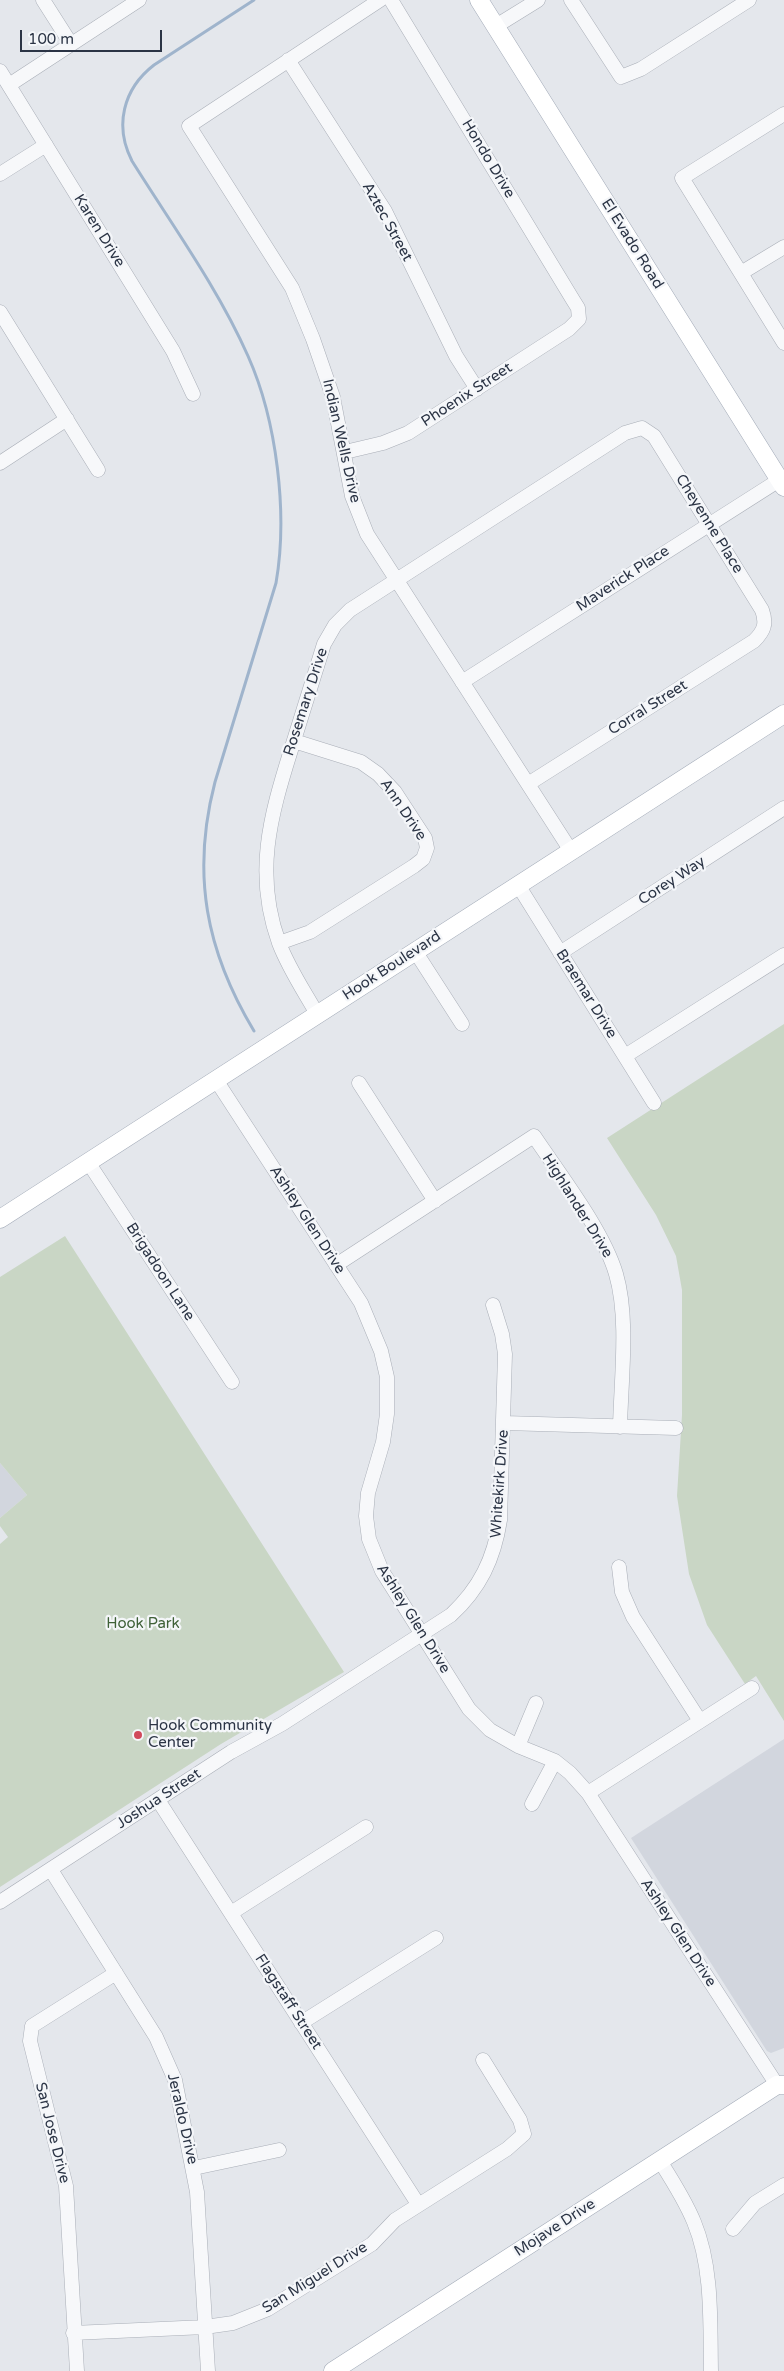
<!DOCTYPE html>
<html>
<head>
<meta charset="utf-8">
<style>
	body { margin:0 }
	#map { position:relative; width:784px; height:2371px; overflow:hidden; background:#e4e7ec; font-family:"Varela Round",sans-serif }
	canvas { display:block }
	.scale { position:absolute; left:20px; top:30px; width:142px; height:22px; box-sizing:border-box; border:2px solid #2b3445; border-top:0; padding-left:6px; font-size:15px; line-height:18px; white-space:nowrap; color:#2b3445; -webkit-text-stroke:4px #f4f6f9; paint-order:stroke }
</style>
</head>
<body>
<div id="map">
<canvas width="784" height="2371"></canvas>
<div class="scale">100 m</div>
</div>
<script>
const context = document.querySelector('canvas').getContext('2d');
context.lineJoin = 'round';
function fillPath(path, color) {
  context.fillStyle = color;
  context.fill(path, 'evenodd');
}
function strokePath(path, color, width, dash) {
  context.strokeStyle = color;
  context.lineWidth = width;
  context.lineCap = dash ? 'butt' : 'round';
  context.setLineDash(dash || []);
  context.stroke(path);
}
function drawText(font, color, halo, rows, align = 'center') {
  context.font = font + ' "Varela Round",sans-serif';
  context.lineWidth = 4.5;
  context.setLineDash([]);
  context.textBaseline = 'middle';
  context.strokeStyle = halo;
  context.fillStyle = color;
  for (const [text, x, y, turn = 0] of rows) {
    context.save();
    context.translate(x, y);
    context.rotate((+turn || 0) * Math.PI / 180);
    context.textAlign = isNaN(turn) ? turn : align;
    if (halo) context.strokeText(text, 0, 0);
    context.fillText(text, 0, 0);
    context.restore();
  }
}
const built = new Path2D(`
	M0 1463 27 1495 0 1518Z
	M784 1739V2048L771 2053 767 2051 631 1838Z`);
const green = new Path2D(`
	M784 1024V1721L756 1676 745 1684 707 1625 689 1574 677 1496 682 1415V1290L676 1256 656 1215 607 1138Z
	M65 1236 344 1672 221 1744 0 1887V1544L8 1537 0 1526V1518L27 1495 0 1463V1277Z`);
const stream = new Path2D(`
	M254 0 154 65C123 89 114 126 132 161 172 225 218 288 248 356 277 421 288 514 276 583L215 782C191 874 206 951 254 1031`);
const minor = new Path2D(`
	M43 0 71 44
	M380 0 189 126 292 288 313 339 333 397 352 496 367 534 571 851
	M571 0 621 77 641 69 749 0
	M496 26 538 0
	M288 60 385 211 456 356 477 389
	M0 71 173 351 193 394
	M9 85 139 0
	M784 114 682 178 784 343
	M0 174 46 145
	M741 273 784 247
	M0 312 98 470
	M345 452 383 443 408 433 569 329 579 319 578 308 573 300 391 0
	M0 463 67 419
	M462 682 784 477
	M518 885 654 1103
	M279 943 310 932 414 866 423 859 427 848 425 838 395 792 378 774 361 762 294 741
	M415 951 462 1024
	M560 953 784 808
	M317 1014C304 991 289 969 279 943 254 874 270 817 291 750 302 715 313 679 324 644L335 625 350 610 625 433 642 428 654 436 762 610C767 624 764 631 754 641L528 784
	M625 1056 784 955
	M216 1080 361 1303 381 1351 387 1377V1414L383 1442 368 1493 366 1516 369 1539 382 1571 469 1709 490 1730 518 1746 555 1761 570 1773 588 1793 777 2085
	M359 1083 435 1201
	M88 1162 232 1382
	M336 1265 534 1136C560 1175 603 1230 616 1274 629 1318 621 1380 620 1427
	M504 1423 676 1428
	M619 1567 622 1592 633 1617 700 1721
	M518 1746 536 1703
	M588 1793 752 1688
	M158 1800 418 2204
	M532 1804 555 1761
	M51 1870 156 2037 175 2080 197 2192 208 2371
	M0 1902 231 1752 282 1724 451 1615C480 1588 494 1559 500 1520L505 1354 502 1334 493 1305
	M231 1913 366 1827
	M301 2023 436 1938
	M660 2161C672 2180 685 2200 694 2222 713 2268 710 2322 711 2371
	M194 2168 279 2150
	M733 2229 755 2203 784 2185
	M73 2333 205 2327 233 2323 268 2309 372 2244 395 2220 507 2149 524 2134 520 2120 483 2060
	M77 2371 66 2186 30 2041 32 2026 116 1973`);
const major = new Path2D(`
	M479 0 784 487
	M0 1219 784 714
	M333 2371 777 2085H784`);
const markers = [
	[138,1735,5,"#d1495b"]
];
const streetNames = [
	["Hondo Drive",488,159,59],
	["Aztec Street",387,222,61],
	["Karen Drive",99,231,58],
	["El Evado Road",632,244,58],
	["Phoenix Street",467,395,-33],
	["Indian Wells Drive",341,441,77],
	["Cheyenne Place",709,524,58],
	["Maverick Place",623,579,-33],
	["Rosemary Drive",306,702,-72],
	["Corral Street",648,708,-32],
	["Ann Drive",403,810,56],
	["Corey Way",672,881,-33],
	["Hook Boulevard",392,966,-33],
	["Braemar Drive",586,994,58],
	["Highlander Drive",577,1206,58],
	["Ashley Glen Drive",307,1220,57],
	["Brigadoon Lane",160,1272,57],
	["Whitekirk Drive",500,1484,-86],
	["Ashley Glen Drive",413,1619,58],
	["Joshua Street",159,1799,-33],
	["Ashley Glen Drive",678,1933,57],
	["Flagstaff Street",288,2002,57],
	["Jeraldo Drive",182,2119,77],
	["San Jose Drive",52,2133,76],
	["Mojave Drive",555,2228,-33],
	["San Miguel Drive",315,2278,-32]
];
const parkNames = [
	["Hook Park",143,1624]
];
const poiNames = [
	["Hook Community",148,1726],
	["Center",148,1743]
];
fillPath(built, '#d2d6de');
fillPath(green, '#c9d6c5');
strokePath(stream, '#9fb4cc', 3);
strokePath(minor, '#a9aeb7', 15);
strokePath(major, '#a3abb8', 19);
strokePath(minor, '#f7f8fa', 14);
strokePath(major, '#fff', 18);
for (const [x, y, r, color] of markers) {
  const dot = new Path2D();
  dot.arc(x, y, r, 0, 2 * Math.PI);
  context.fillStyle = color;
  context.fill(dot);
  strokePath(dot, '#f4f6f9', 2);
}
drawText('15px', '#2b3445', '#f4f6f9', streetNames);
drawText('15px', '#3f6138', '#f4f6f9', parkNames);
drawText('15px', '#2b3445', '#f4f6f9', poiNames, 'left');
</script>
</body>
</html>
